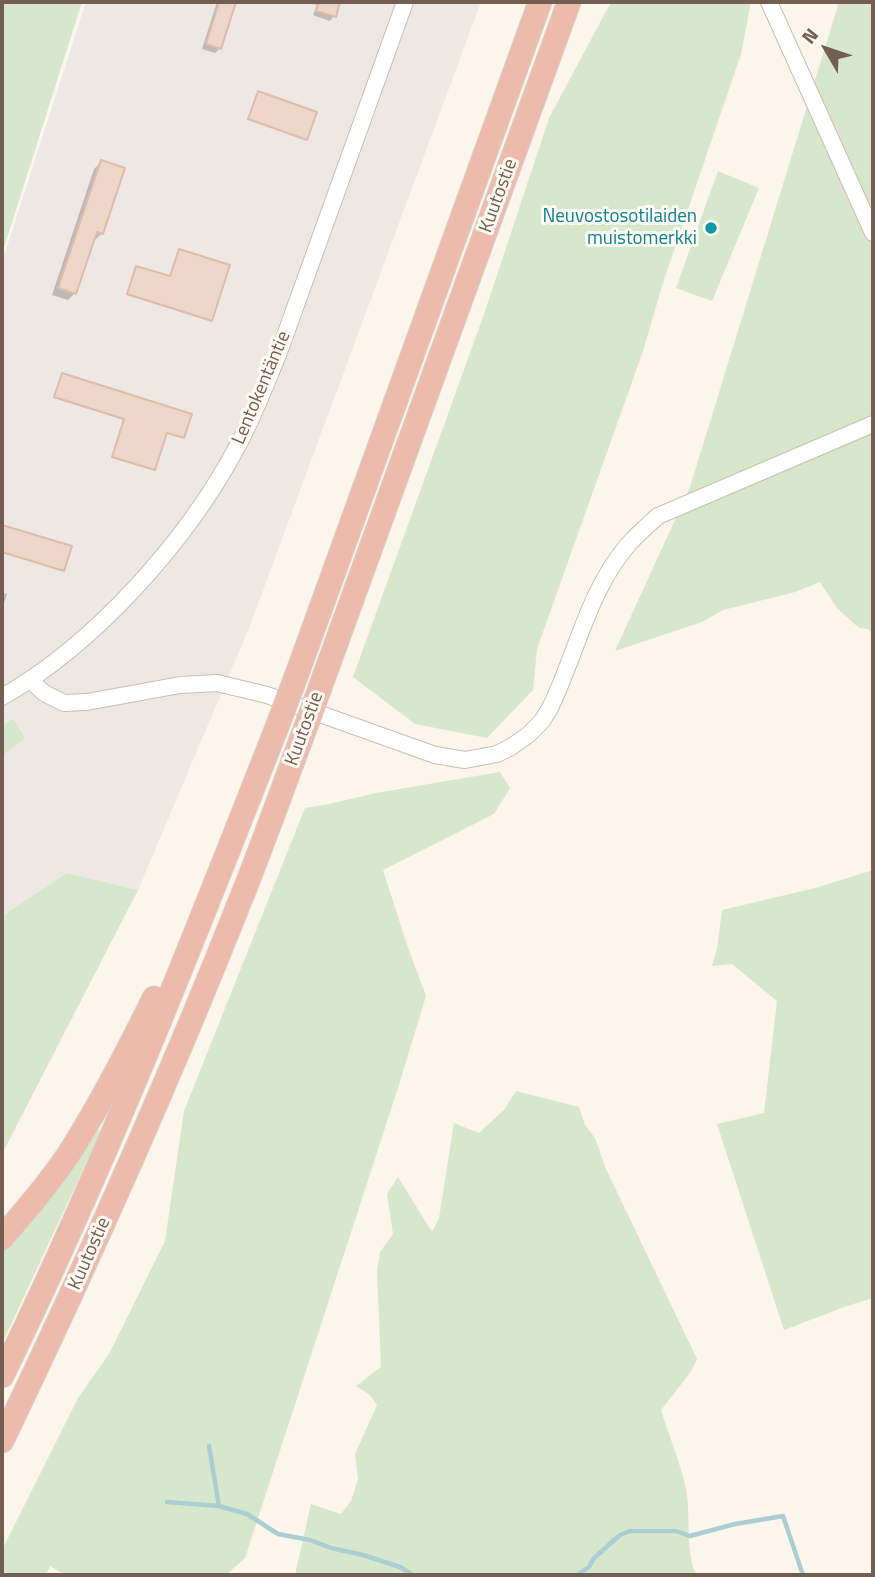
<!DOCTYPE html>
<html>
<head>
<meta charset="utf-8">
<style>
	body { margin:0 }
	#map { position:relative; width:875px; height:1577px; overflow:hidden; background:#fbf5ec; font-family:"Titillium Web",sans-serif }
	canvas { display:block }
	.frame { position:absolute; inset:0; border:4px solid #745d51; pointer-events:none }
	.north { position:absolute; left:791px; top:14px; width:70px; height:70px; -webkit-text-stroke:5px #fdf9f3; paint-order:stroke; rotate:309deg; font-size:19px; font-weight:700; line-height:28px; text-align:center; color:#745d51 }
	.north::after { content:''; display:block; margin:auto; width:24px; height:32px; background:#745d51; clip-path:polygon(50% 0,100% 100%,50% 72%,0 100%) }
</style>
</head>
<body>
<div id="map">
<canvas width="875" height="1577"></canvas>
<div class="frame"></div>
<div class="north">N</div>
</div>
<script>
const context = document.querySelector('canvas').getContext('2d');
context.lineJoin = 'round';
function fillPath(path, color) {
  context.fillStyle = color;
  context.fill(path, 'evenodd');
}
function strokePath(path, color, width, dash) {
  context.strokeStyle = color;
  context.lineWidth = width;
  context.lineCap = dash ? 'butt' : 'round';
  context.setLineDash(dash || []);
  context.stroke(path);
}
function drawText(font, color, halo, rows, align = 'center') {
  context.font = font + ' "Titillium Web",sans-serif';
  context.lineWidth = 6;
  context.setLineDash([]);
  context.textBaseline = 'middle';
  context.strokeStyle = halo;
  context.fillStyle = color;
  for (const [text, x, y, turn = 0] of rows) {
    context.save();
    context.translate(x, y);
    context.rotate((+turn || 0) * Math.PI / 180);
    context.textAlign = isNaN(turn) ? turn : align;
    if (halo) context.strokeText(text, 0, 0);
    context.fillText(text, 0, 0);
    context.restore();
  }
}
const industrial = new Path2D(`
	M86 2H481L249 628 138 890 67 873 2 916V262Z`);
const green = new Path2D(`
	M2 2H82L2 254Z
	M611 2H751L741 54 663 283 643 351 537 649 533 690 487 738 415 724 353 677 483 317 549 118Z
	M839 2H873V634L868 629 859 628 837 608 820 582 795 592 723 610 702 622 615 651 690 487Z
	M718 171 759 188 712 301 676 288Z
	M13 719 25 738 2 756V726Z
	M500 772 510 788 494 814 383 870 407 945 426 996 398 1088 245 1558 226 1575H65L50 1566 46 1575H2V1550L78 1398 109 1354 165 1241 184 1111 305 808 329 804 376 793Z
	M873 870V1298L847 1306 784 1330 717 1124 764 1113 777 1001 732 964 712 966 717 949 722 910 815 888Z
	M67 873 138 890 2 1154V916Z
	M516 1091 579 1107 585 1125 595 1138 606 1169 697 1359 690 1373 661 1410C669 1436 680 1462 686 1489 691 1517 685 1549 696 1575H295L311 1504 341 1514 351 1501 358 1479 355 1454 377 1405 370 1395 356 1386 381 1367 377 1272 380 1252 393 1234 387 1194 398 1177 432 1232 439 1218 454 1123 479 1133 504 1110Z
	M94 1129 101 1131 2 1344V1252L31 1221Z`);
const shadow = new Path2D(`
	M217 2H235L220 48 215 53 202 49Z
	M306 2H339L334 16 330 21 313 15 317 5Z
	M258 94 305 139 249 120Z
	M101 162 102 233 95 240 93 239 75 293 68 300 52 295 94 169Z
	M136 269 170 278 210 320 127 295Z
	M61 376 183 437 165 433 153 470 112 458 124 420 54 398Z
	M2 527 69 547 63 570 2 553Z
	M2 593 7 594 3 606 2 605Z`);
const stream = new Path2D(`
	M209 1446 219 1506
	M167 1502 219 1506 247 1514 278 1534 310 1540 331 1548 363 1555 400 1567 413 1575
	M577 1575 589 1567 594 1558 620 1535 630 1531H676L690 1536 735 1524 783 1516 803 1575`);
const building = new Path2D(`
	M219 2H236L221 49 206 44Z
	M319 2H340L336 17 316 11Z
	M258 91 317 112 307 140 248 119Z
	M101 160 125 168 103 234 97 232 76 294 58 288Z
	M179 249 230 265 212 321 127 294 136 266 170 276Z
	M62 373 192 414 184 438 167 433 155 470 112 457 124 419 54 397Z
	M2 525 72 546 64 571 2 552Z`);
const minor = new Path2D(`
	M769 2 873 233
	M30 680 44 693 64 703 87 702 180 685 217 683 267 695 435 755 465 760 497 754 511 747 528 735 542 721 550 708C576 655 588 592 627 546 636 535 647 526 658 516L873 424
	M2 697C95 644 187 541 237 447 253 418 265 386 278 355L405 2`);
const highway = new Path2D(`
	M297 674 540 2
	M321 685 569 2
	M2 1238C26 1210 51 1181 72 1149 102 1101 129 1049 154 998
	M2 1376C105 1165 191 946 277 727
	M2 1441C88 1262 169 1081 242 896 263 844 282 790 302 737`);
const highwayBridge = new Path2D(`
	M277 727 297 674
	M302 737 321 685`);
const markers = [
	[711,228,7,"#0f9aa8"]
];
const streetNames = [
	["Kuutostie",499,196,-70],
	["Lentokentäntie",262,388,-67],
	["Kuutostie",305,729,-70],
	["Kuutostie",90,1254,-66]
];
const cultureNames = [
	["Neuvostosotilaiden",697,217],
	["muistomerkki",697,239]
];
fillPath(industrial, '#ede8e4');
fillPath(green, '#d7e7cc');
fillPath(shadow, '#0003');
strokePath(stream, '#aaced3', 4.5);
fillPath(building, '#edd5c7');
strokePath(building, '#debca9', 2);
strokePath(minor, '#ccbdb3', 18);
strokePath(highway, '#d8d2ce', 25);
strokePath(minor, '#fff', 16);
strokePath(highway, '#edbbab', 23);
strokePath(highwayBridge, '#d8d2ce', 25, []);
strokePath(highwayBridge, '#edbbab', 23);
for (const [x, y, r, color] of markers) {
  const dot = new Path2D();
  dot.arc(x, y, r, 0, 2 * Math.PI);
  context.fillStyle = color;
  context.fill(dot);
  strokePath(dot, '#fdf9f3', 2.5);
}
drawText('19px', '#745d51', '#fdf9f3', streetNames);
drawText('19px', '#0d838f', '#fdf9f3', cultureNames, 'right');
</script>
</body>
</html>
